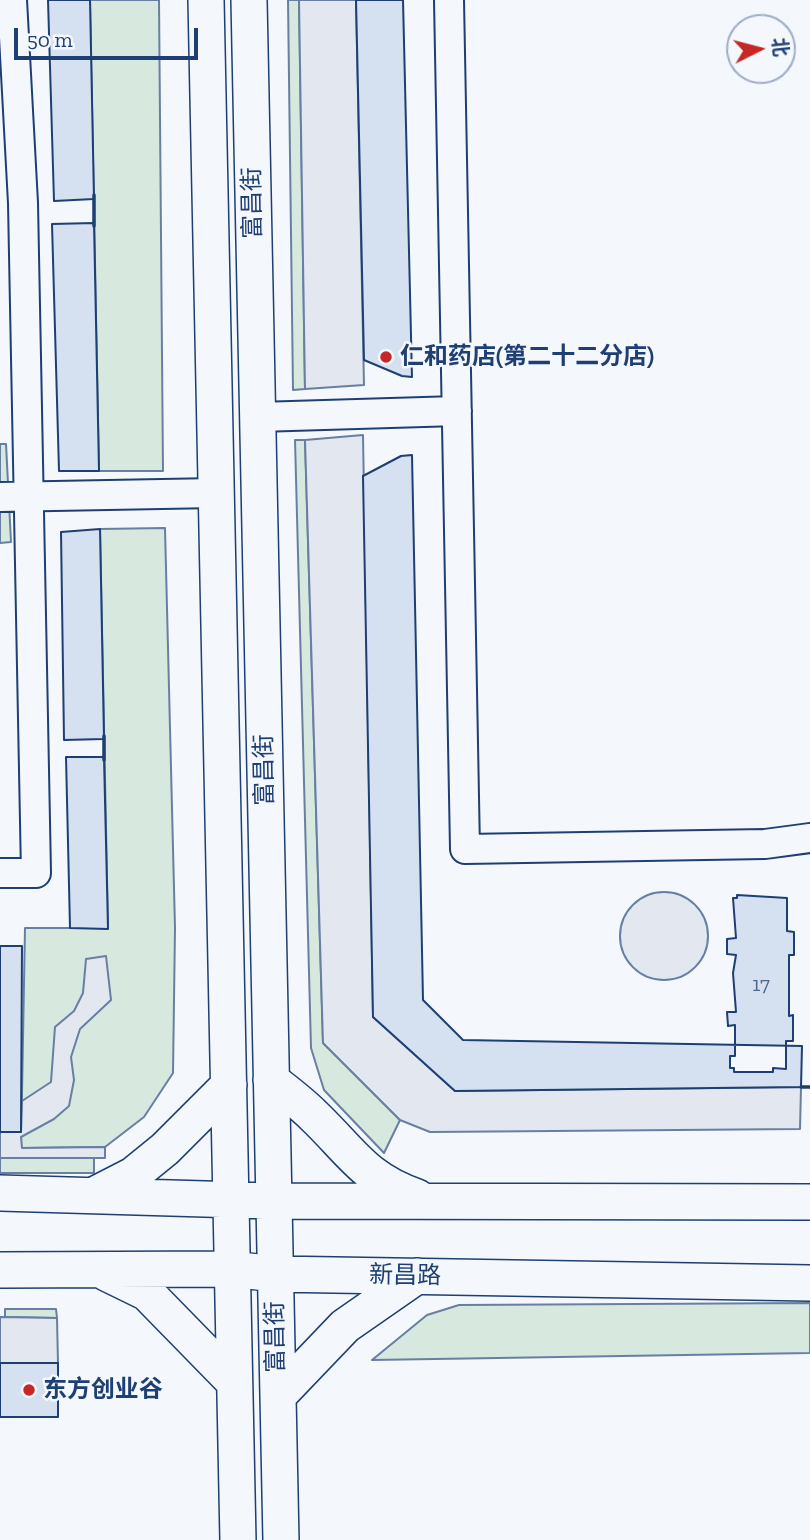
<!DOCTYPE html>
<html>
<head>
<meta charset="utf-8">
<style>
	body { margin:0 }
	#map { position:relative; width:810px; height:1540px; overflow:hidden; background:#f4f7fb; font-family:"Zilla Slab","Noto Sans SC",serif }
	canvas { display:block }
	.north { position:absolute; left:726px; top:14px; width:70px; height:70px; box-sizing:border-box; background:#f4f7fb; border:2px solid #9eadc5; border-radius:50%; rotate:84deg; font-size:19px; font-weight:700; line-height:28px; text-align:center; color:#1d3f73 }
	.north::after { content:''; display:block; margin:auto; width:24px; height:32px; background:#c62828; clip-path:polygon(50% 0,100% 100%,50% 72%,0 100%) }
	.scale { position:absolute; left:14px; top:28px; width:184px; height:32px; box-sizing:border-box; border:4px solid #1d3f73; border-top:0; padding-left:9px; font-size:21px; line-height:24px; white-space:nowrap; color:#1d3f73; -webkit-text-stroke:5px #f4f7fb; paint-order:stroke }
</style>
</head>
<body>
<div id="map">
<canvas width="810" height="1540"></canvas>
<div class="north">北</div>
<div class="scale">50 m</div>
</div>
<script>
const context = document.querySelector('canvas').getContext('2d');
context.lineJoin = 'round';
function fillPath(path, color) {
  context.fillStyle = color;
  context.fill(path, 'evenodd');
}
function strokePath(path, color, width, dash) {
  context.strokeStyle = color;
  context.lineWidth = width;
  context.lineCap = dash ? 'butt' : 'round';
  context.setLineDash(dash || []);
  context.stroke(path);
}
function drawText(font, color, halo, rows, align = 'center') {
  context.font = font + ' "Zilla Slab","Noto Sans SC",serif';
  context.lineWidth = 5;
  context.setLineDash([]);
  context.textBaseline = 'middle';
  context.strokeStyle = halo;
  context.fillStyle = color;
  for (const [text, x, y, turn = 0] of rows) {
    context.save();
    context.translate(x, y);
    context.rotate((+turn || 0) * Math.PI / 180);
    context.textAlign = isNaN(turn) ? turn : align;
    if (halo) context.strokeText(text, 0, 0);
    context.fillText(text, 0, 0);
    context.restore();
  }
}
const green = new Path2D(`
	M90 0H159L163 471H99Z
	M288 0H299L305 389 293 390Z
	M295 440H305L323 1043 400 1120 384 1153 324 1090 311 1048Z
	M0 444H6L11 542 0 543Z
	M165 528 175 928 173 1073 144 1117 105 1147 21 1148 25 928H108L100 529Z
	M0 1158H94V1173H0Z
	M810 1303V1353L372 1360 427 1315 459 1305Z
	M5 1309H56L57 1318 5 1317Z`);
const parking = new Path2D(`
	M299 0H356L364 385 305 389Z
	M363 435 373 1017 455 1091 801 1087 800 1129 430 1132 400 1120 323 1043 305 440Z
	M620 936a44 44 0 1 1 88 0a44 44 0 1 1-88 0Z
	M106 956 111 1000 80 1029 71 1057 74 1080 69 1106 54 1119 21 1137 22 1148 105 1147V1158H0V1132H21L22 1101 51 1082 55 1027 74 1011 83 993 86 959Z
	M0 1317 57 1318 58 1363H0Z`);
const building = new Path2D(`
	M48 0H90L94 199 54 201Z
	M356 0H403L412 377 402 376 364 360Z
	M94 223 99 471H59L52 224Z
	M412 455 423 1000 463 1040 802 1046 801 1087 455 1091 373 1017 363 476 401 456Z
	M100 529 104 739 64 740 61 532Z
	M66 757H104L108 929 70 928Z
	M737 895 787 898V931L794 932V955H789V1016L793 1015V1041H786V1069L773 1068V1072H734V1068H730V1056H735V1025L728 1026 727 1012H736L733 973 736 955 727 954V939L736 938 733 898H737Z
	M0 946H22L21 1132H0Z
	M0 1363H58V1417H0Z`);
const minor = new Path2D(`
	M449 0 465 849 765 844 810 838
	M258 417 457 411
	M0 497 216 493
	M0 873H36L23 203 12 0`);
const major = new Path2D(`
	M206 0 238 1540
	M249 0 281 1540
	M271 1080C285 1091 300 1102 313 1115 351 1151 364 1179 417 1197
	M0 1193 273 1201 810 1202
	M94 1195 133 1175 165 1149 229 1085
	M0 1270 232 1269 275 1274 810 1283
	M106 1273 147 1293 234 1382
	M278 1396 345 1326 417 1276`);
const wall = new Path2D(`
	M94 195V226
	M104 736V760
	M801 1087H810`);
const markers = [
	[386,357,7,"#c62828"],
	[29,1390,7,"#c62828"]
];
const numberNames = [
	["17",761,985]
];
const streetNames = [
	["富昌街",253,203,-91],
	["富昌街",265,770,-91],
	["新昌路",405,1276,1],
	["富昌街",276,1337,-91]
];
const poiNames = [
	["仁和药店(第二十二分店)",400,357],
	["东方创业谷",43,1390]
];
fillPath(green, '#d7e8df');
strokePath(green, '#687fa3', 2);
fillPath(parking, '#e3e8f0');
strokePath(parking, '#687fa3', 2);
fillPath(building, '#d5e0f0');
strokePath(building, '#1d3f73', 2);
strokePath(minor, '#1d3f73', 32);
strokePath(major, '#1d3f73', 38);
strokePath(minor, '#f4f7fb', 28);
strokePath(major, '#f4f7fb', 35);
strokePath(wall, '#1d3f73', 3.5);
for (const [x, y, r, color] of markers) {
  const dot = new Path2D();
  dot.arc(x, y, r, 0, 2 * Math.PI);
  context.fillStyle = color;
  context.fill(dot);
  strokePath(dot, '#f4f7fb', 2.5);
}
drawText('21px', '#4b6792', null, numberNames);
drawText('24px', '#1d3f73', '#f4f7fb', streetNames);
drawText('bold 24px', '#1d3f73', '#f4f7fb', poiNames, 'left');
</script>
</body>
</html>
